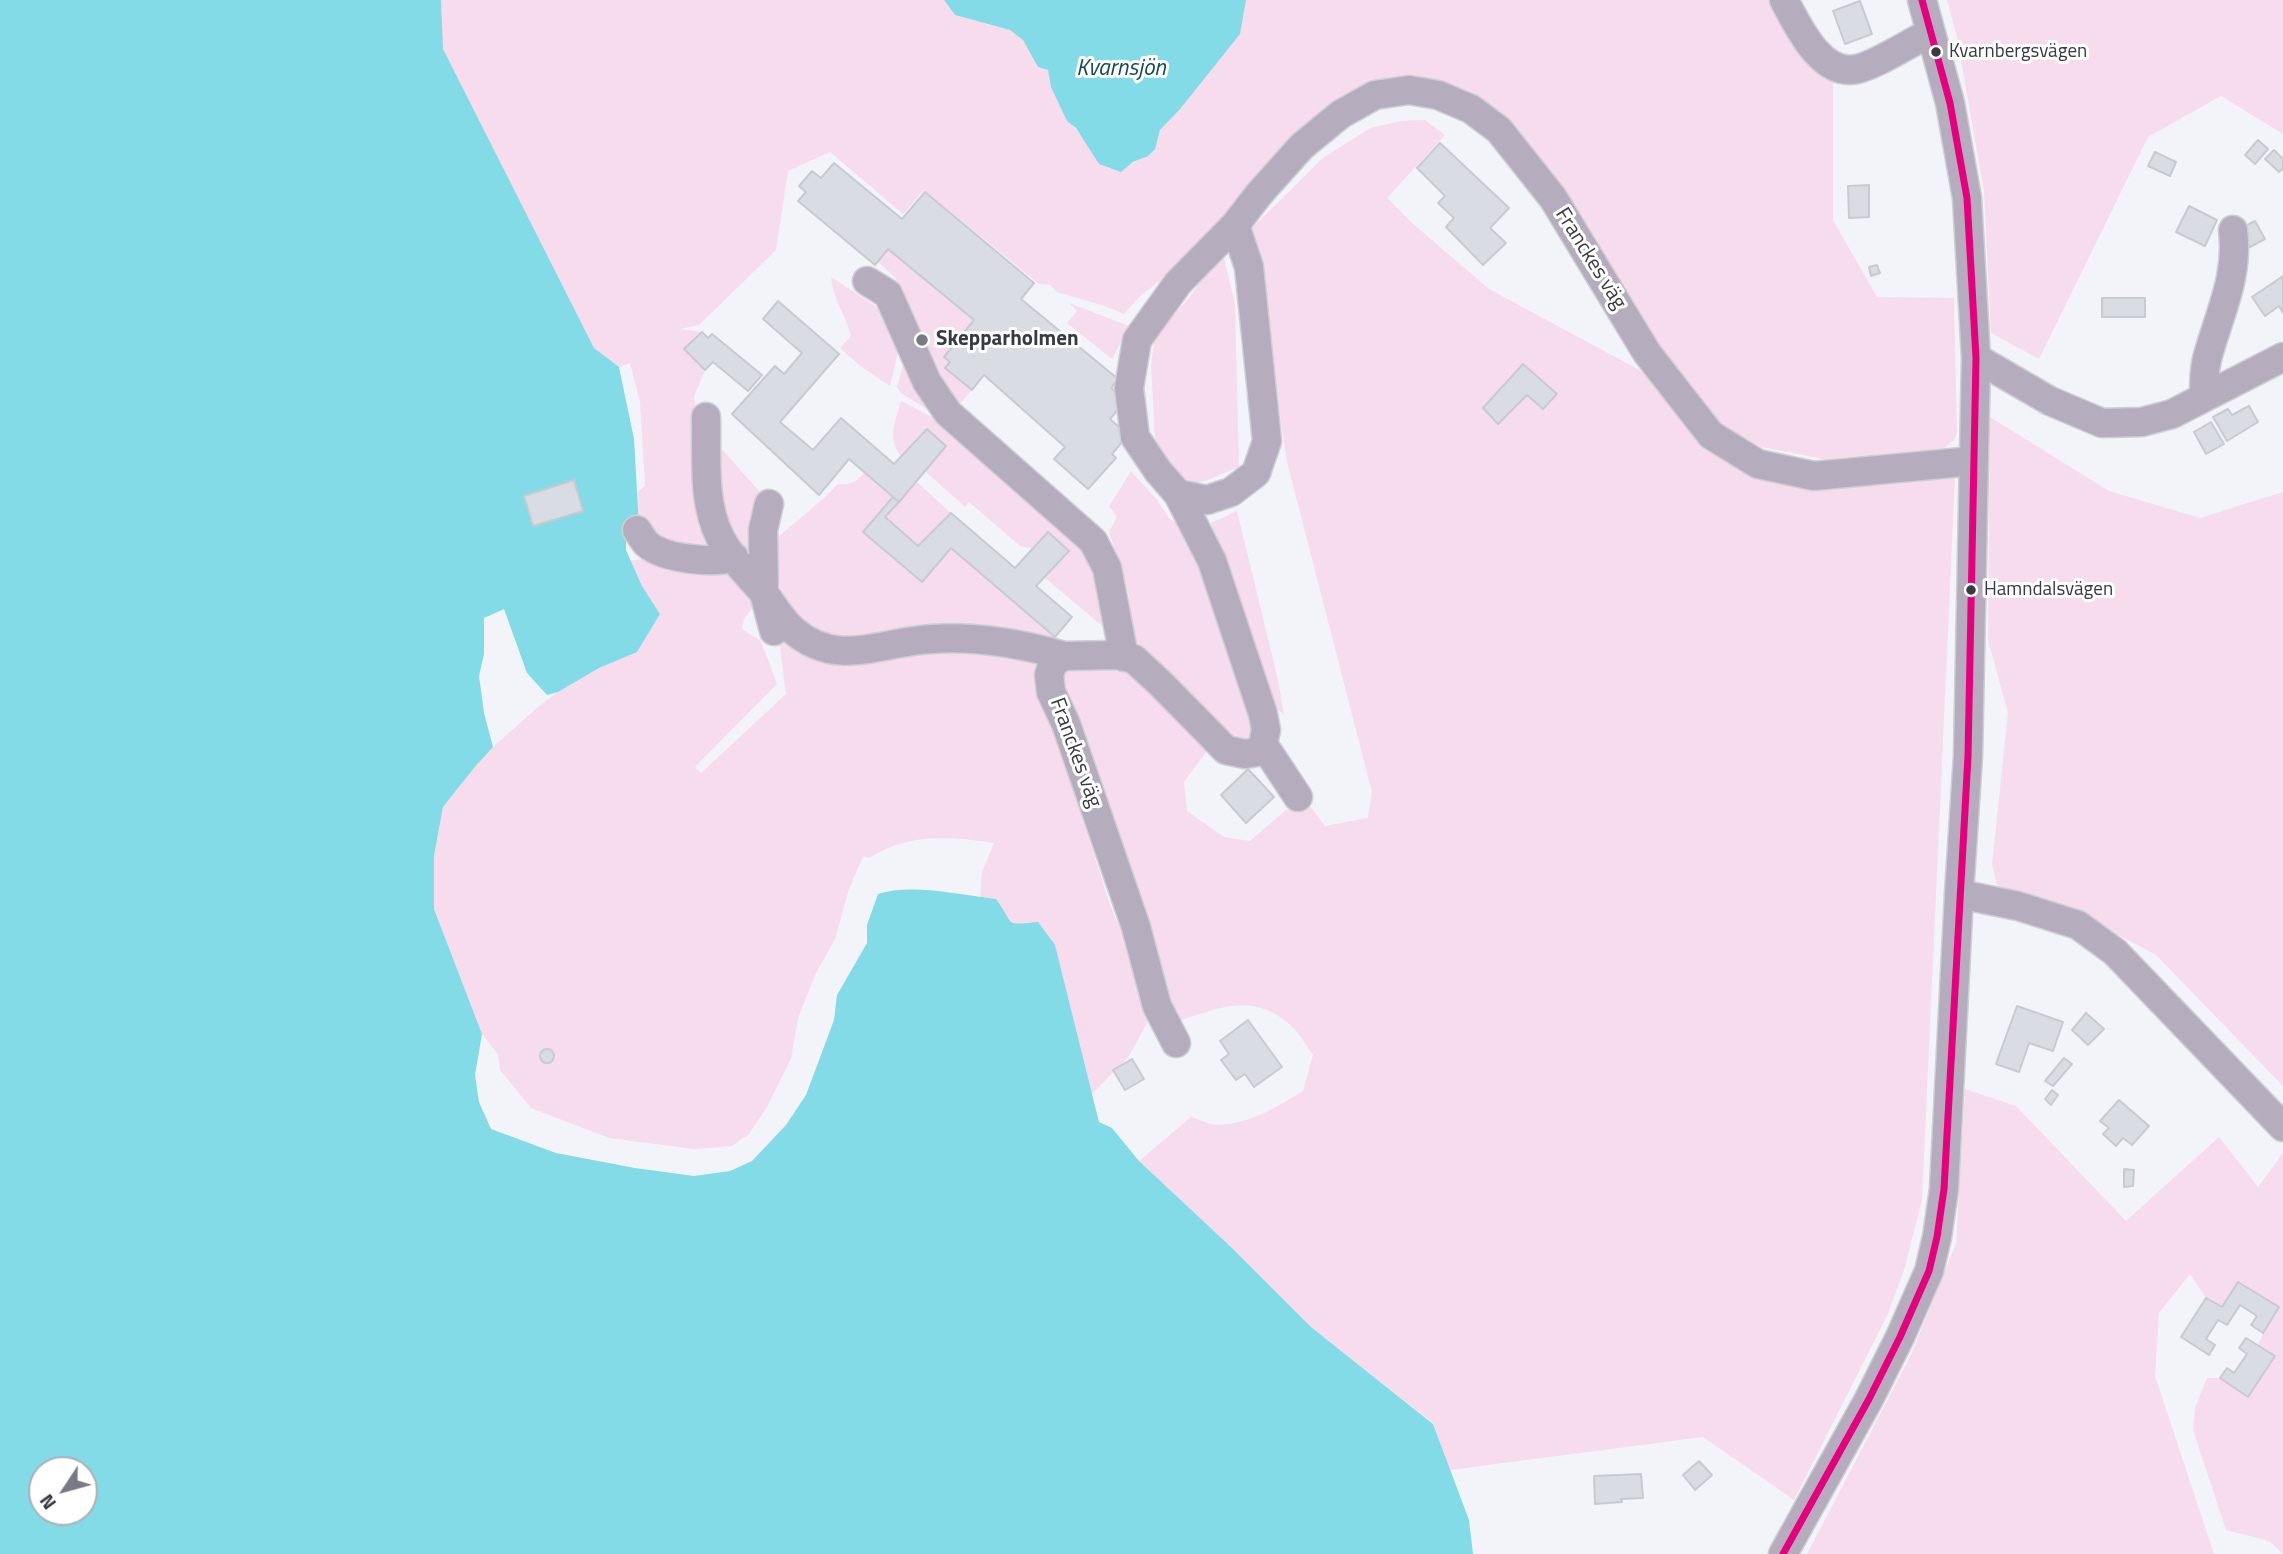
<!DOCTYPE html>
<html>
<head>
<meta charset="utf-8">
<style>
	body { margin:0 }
	#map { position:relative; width:2283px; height:1554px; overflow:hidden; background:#f3f4f9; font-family:"Titillium Web",sans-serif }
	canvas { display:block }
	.north { position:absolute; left:28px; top:1456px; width:70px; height:70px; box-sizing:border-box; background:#fff; border:2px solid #afb0b4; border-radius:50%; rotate:234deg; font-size:19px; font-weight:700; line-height:28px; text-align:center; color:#373943 }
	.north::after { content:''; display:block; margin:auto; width:24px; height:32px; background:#797a83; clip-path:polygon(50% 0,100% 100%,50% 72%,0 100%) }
</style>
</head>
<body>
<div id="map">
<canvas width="2283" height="1554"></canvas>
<div class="north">N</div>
</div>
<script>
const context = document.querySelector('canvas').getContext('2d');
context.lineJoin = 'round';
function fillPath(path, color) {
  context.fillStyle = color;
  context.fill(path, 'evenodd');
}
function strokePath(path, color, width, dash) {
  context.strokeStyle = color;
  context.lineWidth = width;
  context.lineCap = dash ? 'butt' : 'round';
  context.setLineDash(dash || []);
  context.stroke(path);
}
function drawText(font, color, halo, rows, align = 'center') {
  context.font = font + ' "Titillium Web",sans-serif';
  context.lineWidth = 6;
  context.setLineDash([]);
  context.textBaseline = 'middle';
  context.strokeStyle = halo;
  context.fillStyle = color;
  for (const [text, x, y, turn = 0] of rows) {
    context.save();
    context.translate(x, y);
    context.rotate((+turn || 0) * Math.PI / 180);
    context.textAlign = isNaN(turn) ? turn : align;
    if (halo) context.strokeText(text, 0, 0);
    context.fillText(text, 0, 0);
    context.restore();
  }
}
const green = new Path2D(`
	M441 0H944L955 15 1010 30 1023 40 1038 67 1048 70C1057 117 1086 143 1121 172 1139 157 1156 156 1160 130L1239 35 1246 0H1769L1794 45 1833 82V220L1877 297 1954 298 1957 433 1954 440 1944 448 1824 459 1761 447 1713 420 1637 316 1582 217 1512 124 1473 93 1407 80 1228 213 1165 277 1140 296 1124 314 1105 306 1057 292 1050 285 1039 284 924 190 903 214 830 152 788 171 776 250 699 325 680 329 702 332 684 349 705 370 694 397 719 547 671 550 639 526 638 492 645 485 640 402 630 363 619 367 594 348 442 49Z
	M1947 0H2283V134L2221 96 2148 137 2039 359 1991 333 1984 192 1957 37Z
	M1425 120 1445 135 1387 198 1411 222 1489 289 1645 373 1696 439 1739 469 1771 482 1818 488 1955 478 1922 1200 1905 1267 1888 1314 1794 1500 1703 1437 1450 1470 1433 1423 1311 1327 1232 1248 1139 1161 1191 1117C1199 1119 1209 1125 1217 1125 1250 1124 1277 1107 1303 1091L1313 1055C1306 1045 1299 1032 1289 1024 1253 992 1220 1008 1180 1020L1166 1002 1057 685 1061 669 1119 662 1209 748 1184 782 1187 811 1224 837 1250 841 1286 810 1311 807 1325 826 1368 818 1372 792 1287 462 1252 228 1323 158 1370 128 1401 121Z
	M888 249 974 320 944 356 950 362 945 368 972 390 960 404 931 367 907 300 895 277 878 262Z
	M1222 249 1235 304 1239 467 1205 481 1185 484 1168 464 1155 438 1151 365 1155 336 1189 298Z
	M831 277 880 309 901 339 890 386 859 365 840 348 851 336C845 313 834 302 831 277Z
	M1069 303 1129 326 1112 359 1067 323 1077 311Z
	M907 352 932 412 901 393 897 387Z
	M901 401 936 419 1090 544 1108 631 1044 577 1068 552 1048 532 1032 548 1020 546 969 502 965 507 925 471 946 447 928 429 901 457C887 437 895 422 901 401Z
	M1990 417 2109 491 2200 518 2283 492V1086L2156 955 2115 933 2089 915 1997 885 1992 864 2008 713 1988 640Z
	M723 450 764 497 757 578 726 537 713 461Z
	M1131 471 1157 500 1169 518 1183 529 1200 554 1251 697 1253 737 1241 742 1219 735 1129 639C1136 601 1121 567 1109 532L1117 517 1109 506Z
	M865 472 893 497 863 532 922 582 951 548 1055 637 878 646 811 633 782 602 777 562 778 537C798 520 820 503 838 484 850 486 858 481 865 472Z
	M916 481 951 513 918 546 885 517Z
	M1237 511 1278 680 1284 715 1268 701 1211 523Z
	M659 555 736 572 758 600 744 619 742 629 761 641 777 684 695 767 701 773 786 694 779 640 941 646 1033 654 1046 704 1110 905 1154 1010 1129 1056 1092 1094 1017 924 1008 921 996 899 980 898 982 872 994 843C948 836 910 833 869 858L863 856 849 889 835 939 816 973 798 1018 791 1059 767 1107 749 1134 732 1146 694 1149 609 1138 531 1108 500 1070 498 1054 482 1034 434 909V856L443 807 474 768 493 747 538 707 558 692 599 668 637 652 660 614 642 586 631 561Z
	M1965 1089 2016 1106 2126 1221 2219 1137 2258 1187 2283 1153V1554L2269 1541 2226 1530 2193 1430 2195 1408 2207 1378H2220L2249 1396 2275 1357 2258 1346 2263 1333 2279 1307 2238 1282 2222 1307 2206 1298 2190 1274 2159 1313 2155 1376 2214 1554H1807L1911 1355 1956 1244Z`);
const water = new Path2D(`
	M0 0H441L443 49 594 348 619 367 634 439 639 526 626 533V550L642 586 660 614 637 652 599 668 558 692 547 695 527 673 504 609 484 618V654L479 676 484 713 493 747 474 768 443 807 434 856V909L482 1034 475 1075 479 1102 491 1129 556 1153 635 1168 694 1176 730 1171 752 1161 786 1125 806 1095 834 1020 837 995 867 943V925L878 894C911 883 961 895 996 899 1015 924 1002 926 1038 922L1055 945 1099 1122 1112 1128 1139 1161 1232 1248 1311 1327 1433 1424 1469 1520 1473 1554H0ZM42 1470H84V1512H42Z
	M944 0H1246L1240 34 1180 109 1160 130 1155 149 1148 156 1133 162 1121 172 1099 164 1076 128 1067 121 1051 87 1048 70 1038 67 1023 40 1010 30 955 15Z`);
const building = new Path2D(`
	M1860 1 1872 34 1845 44 1833 11Z
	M2258 140 2268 149 2255 164 2245 155Z
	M1440 143 1509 208 1490 228 1506 243 1483 265 1446 227 1454 218 1438 203 1445 196 1417 168Z
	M2274 150 2283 159V168L2279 172 2265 159Z
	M2155 152 2176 162 2170 176 2148 166Z
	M834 163 902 219 925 192 1034 283 1021 299 1118 379 1111 388 1126 400 1110 419 1128 435 1112 454 1116 458 1088 489 1054 459 1065 447 984 375 972 390 945 368 950 362 944 357 974 320 888 249 875 265 798 201 806 192 799 186 812 171 821 178Z
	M1869 185V217L1849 218 1848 186Z
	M2189 206 2217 220 2205 246 2176 232Z
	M2255 221 2265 239 2250 247 2240 229Z
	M1877 265 1880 273 1871 276 1869 267Z
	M2283 276V313L2279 306 2265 316 2252 297Z
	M2102 298H2145V317H2102Z
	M778 301 839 354 780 422 813 450 841 418 894 464 927 429 946 446 899 502 849 459 819 495 732 414 775 366 784 374 802 353 763 319Z
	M702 332 708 338 712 334 762 375 748 391 713 362 705 370 684 349Z
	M1523 364 1557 394 1543 409 1527 395 1498 424 1483 408Z
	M2249 406 2258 422 2227 441 2213 417 2228 409 2232 415Z
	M2211 422 2224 444 2206 454 2194 432Z
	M574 480 583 511 533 526 524 496Z
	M893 497 899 502 885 517 918 546 951 513 1015 568 1048 532 1069 551 1036 586 1072 617 1055 637 951 548 922 582 863 532Z
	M1248 769 1274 797 1246 823 1221 795Z
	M2017 1006 2063 1022 2053 1051 2029 1043 2019 1072 1996 1064Z
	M2086 1013 2104 1029 2088 1045 2072 1030Z
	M1248 1020 1282 1067 1254 1087 1245 1074 1236 1080 1221 1060 1229 1054 1220 1041Z
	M540 1056a7 7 0 1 1 14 0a7 7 0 1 1-14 0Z
	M2064 1058 2072 1064 2053 1086 2045 1081Z
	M1132 1059 1144 1079 1125 1090 1113 1070Z
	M2052 1090 2058 1095 2051 1105 2045 1099Z
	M2119 1100 2149 1126 2132 1145 2123 1138 2116 1146 2103 1134 2109 1128 2100 1121Z
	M2124 1169 2134 1170 2133 1186 2124 1187Z
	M2238 1282 2279 1307 2263 1333 2251 1325 2257 1316 2240 1305 2227 1325 2218 1320 2206 1339 2215 1345 2209 1355 2181 1337 2206 1298 2222 1307Z
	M2246 1338 2275 1356 2248 1397 2220 1378 2227 1368 2234 1373 2247 1354 2239 1348Z
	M1699 1461 1712 1475 1695 1490 1683 1475Z
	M1641 1474 1643 1498 1621 1499 1622 1502 1595 1504 1594 1476Z`);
const minor = new Path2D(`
	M1784 0C1798 26 1821 77 1857 69 1876 65 1911 42 1930 33
	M867 281 888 294 927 382 948 413 1093 541 1107 568 1124 657
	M1976 358 2050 401 2102 423 2142 422 2172 414 2283 357
	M2204 397C2204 385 2204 371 2207 359 2219 314 2239 277 2233 230
	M706 417C707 455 702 502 720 537 730 557 749 576 764 593
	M1178 494 1207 500 1231 492 1256 473 1267 441 1249 267 1235 225
	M637 530C640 534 643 540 647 544 664 559 714 564 734 557
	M764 593 763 530 769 504
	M774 631 764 593C773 605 782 621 794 631 839 669 882 641 932 639 976 636 1022 644 1064 656
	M1298 797 1263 744 1266 730 1263 714 1212 561 1178 494 1158 471 1135 437 1129 388 1137 340 1178 283 1235 225 1259 194 1302 146 1341 114 1375 95 1409 90 1438 95 1471 109 1499 130 1553 198 1647 353 1711 435 1758 464 1814 476 1973 461
	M1959 894 2018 906 2078 925 2115 952 2283 1127
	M1176 1043 1157 1006 1136 927 1066 724 1051 692 1049 675 1053 663 1064 656 1117 655 1134 659 1160 683 1226 750 1245 754 1257 752 1263 744
	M1783 1554 1869 1399 1900 1337 1929 1271 1937 1237 1944 1189 1959 894 1968 756 1976 358 1967 198 1950 103 1922 0`);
const bus1 = new Path2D(`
	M1783 1554 1869 1399 1900 1337 1929 1271 1937 1237 1944 1189 1968 756 1976 358 1967 198 1950 103 1922 0`);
const markers = [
	[1936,52,6,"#373943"],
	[922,340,7,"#797a83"],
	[1971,590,6,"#373943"]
];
const busNames = [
	["Kvarnbergsvägen",1949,52],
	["Hamndalsvägen",1984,590]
];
const streetNames = [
	["Franckes väg",1590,259,58],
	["Franckes väg",1075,753,70]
];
const poiNames = [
	["Skepparholmen",936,340]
];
const waterNames = [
	["Kvarnsjön",1121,69]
];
fillPath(green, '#f6dced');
fillPath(water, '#82dbe7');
fillPath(building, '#d9dde3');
strokePath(building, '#c7cbd0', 2);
strokePath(minor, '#cecfd4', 31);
strokePath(minor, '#b5adbd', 28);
strokePath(bus1, '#e5007d', 7);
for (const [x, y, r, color] of markers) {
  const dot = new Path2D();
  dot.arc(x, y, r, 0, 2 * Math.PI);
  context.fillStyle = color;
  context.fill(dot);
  strokePath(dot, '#fff', 2.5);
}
drawText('19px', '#373943', '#fff', busNames, 'left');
drawText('21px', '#373943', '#fff', streetNames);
drawText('bold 21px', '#373943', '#fff', poiNames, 'left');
drawText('italic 23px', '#124b51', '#fff', waterNames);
</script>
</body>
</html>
